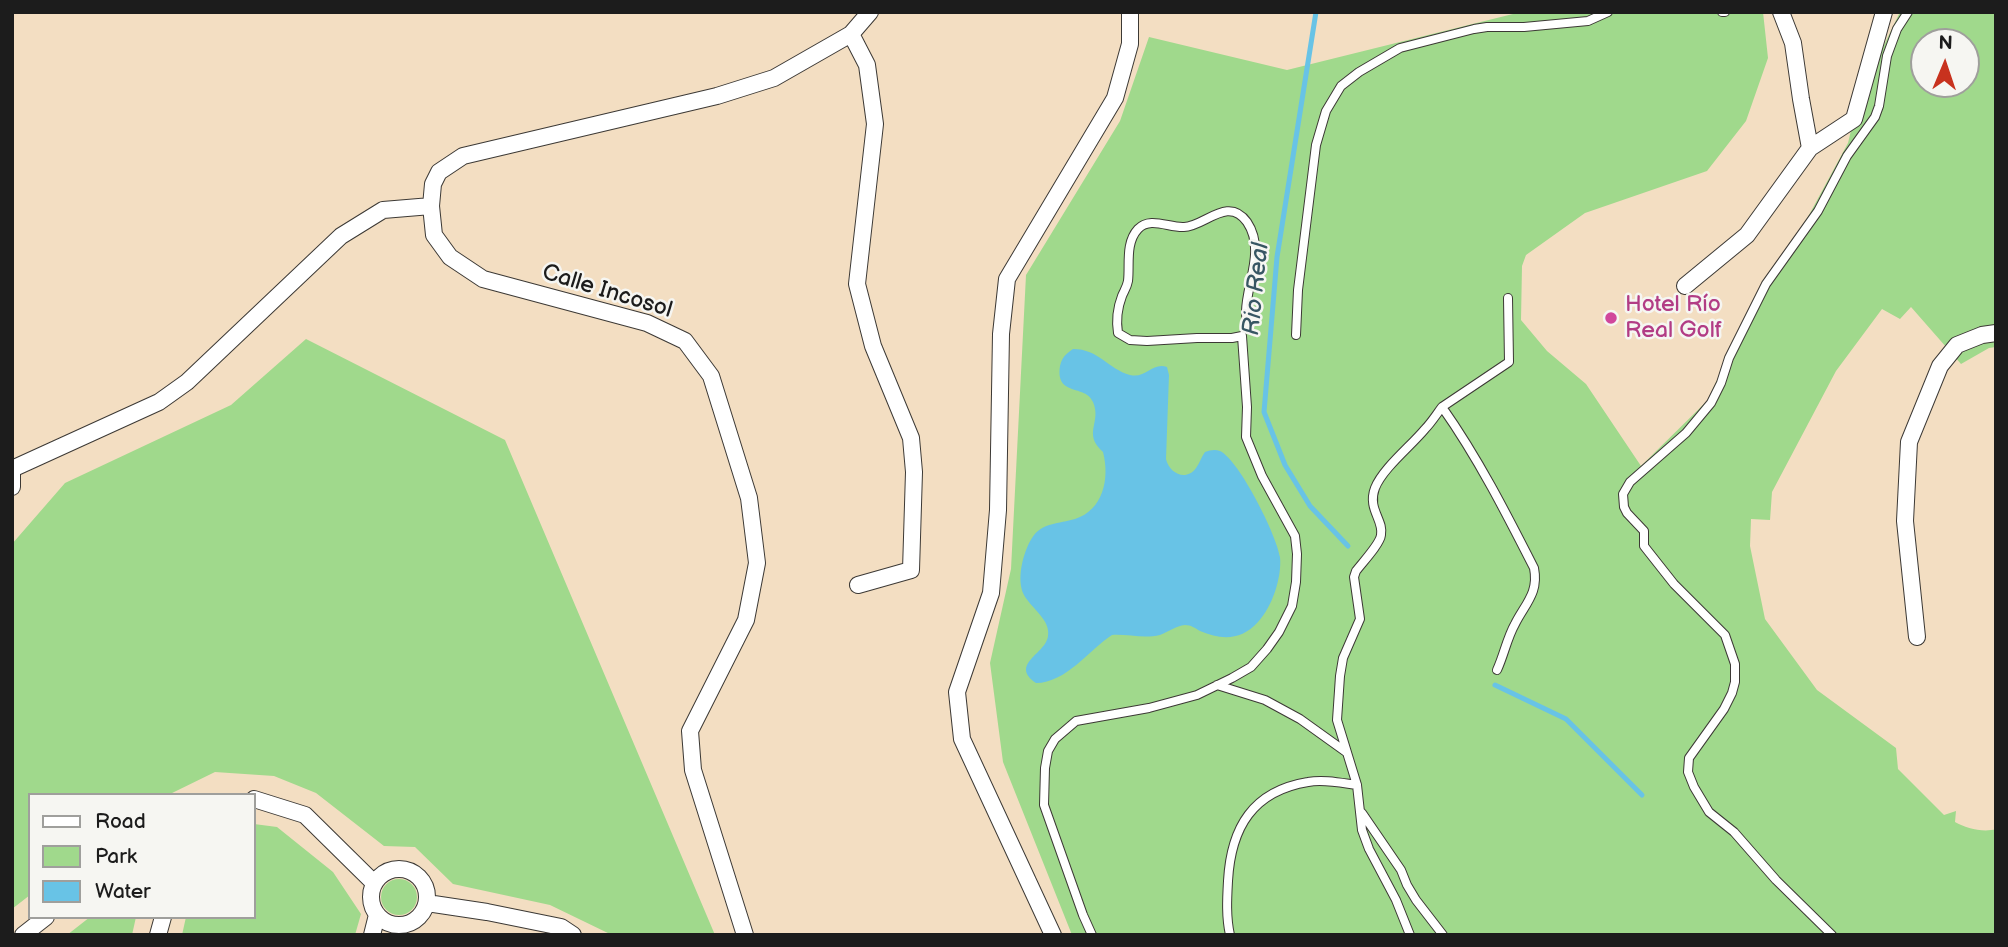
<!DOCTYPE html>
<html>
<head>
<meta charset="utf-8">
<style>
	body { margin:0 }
	#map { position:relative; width:2008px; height:947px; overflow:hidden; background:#f3dec2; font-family:"Balsamiq Sans",sans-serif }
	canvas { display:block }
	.frame { position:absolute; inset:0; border:14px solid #1c1c1c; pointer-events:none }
	.legend { position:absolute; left:28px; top:793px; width:228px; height:126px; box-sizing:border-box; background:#f6f6f2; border:2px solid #9f9f9c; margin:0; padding:9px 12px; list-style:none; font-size:21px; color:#1c1c1c }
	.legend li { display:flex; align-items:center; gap:14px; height:35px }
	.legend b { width:35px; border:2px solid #9f9f9c }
	.north { position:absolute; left:1910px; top:28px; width:70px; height:70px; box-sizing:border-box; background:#f6f6f2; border:2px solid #9f9f9c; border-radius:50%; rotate:2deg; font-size:19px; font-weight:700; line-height:28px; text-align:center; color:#1c1c1c }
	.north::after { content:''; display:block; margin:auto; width:24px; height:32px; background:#c8321e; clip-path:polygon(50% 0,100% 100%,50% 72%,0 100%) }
</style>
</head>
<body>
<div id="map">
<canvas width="2008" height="947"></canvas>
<div class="frame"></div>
<ul class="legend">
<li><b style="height:9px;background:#fff"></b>Road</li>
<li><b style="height:19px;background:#a0d98c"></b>Park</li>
<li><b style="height:19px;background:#68c3e6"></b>Water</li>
</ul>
<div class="north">N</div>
</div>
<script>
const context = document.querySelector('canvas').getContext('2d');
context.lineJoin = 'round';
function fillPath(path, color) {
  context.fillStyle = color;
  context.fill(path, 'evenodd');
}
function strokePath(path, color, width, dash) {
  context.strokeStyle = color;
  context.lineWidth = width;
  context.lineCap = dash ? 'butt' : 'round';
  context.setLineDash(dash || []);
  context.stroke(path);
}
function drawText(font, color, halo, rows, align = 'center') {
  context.font = font + ' "Balsamiq Sans",sans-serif';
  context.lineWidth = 5;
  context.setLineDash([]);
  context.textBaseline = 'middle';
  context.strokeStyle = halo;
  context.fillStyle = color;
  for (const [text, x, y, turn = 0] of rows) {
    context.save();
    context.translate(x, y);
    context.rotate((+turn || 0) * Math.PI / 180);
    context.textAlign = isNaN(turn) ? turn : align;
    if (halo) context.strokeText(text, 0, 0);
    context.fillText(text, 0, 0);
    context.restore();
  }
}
const green = new Path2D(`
	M1521 12H1763L1768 58 1746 121 1707 171 1585 213 1526 255 1522 266 1521 320 1547 351 1586 384 1641 466 1707 401 1756 299 1809 215 1848 143 1859 97 1900 12H1996V347L1989 348 1961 364 1911 307 1900 319 1882 309 1836 371 1772 492 1770 520 1751 519 1750 546 1765 619 1817 690 1896 748 1898 769 1944 815 1956 811 1955 822C1966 828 1983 833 1996 829V935H1072L1003 762 990 663 1011 569 1026 275 1120 121 1149 37 1287 70ZM1924 42H1966V84H1924Z
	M306 339 505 440 715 935H612L550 905 453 884 415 847 384 846 316 793 274 776 215 772 168 795H30V895L12 909V544L65 483 231 405Z
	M254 824 277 827 333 872 361 914 355 935H182L186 917H254Z
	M381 897a18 18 0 1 1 36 0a18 18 0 1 1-36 0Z
	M90 917H136L132 935H67Z`);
const water = new Path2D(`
	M1073 349C1099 349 1108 369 1130 375 1146 379 1152 362 1167 367L1169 375 1166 459C1169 473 1186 482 1196 468 1200 463 1201 457 1205 452 1210 450 1215 449 1220 451 1240 461 1277 536 1280 557 1282 578 1272 607 1258 622 1241 641 1221 640 1200 631 1195 628 1191 625 1185 625 1176 626 1168 632 1160 635 1144 639 1128 634 1112 635 1089 650 1066 683 1036 683 1009 664 1046 654 1048 636 1051 620 1031 608 1024 595 1016 580 1023 552 1032 538 1042 522 1059 524 1075 519 1103 510 1110 479 1103 452 1082 433 1102 423 1093 402 1086 384 1055 397 1060 366 1062 357 1066 354 1073 349Z`);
const stream = new Path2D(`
	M1316 12 1277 257 1264 412 1285 465 1310 506 1348 546
	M1495 685 1566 719 1642 795`);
const service = new Path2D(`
	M1722 12H1725
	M1296 335 1298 290 1316 145 1326 111 1341 86 1359 72 1400 48 1474 29 1487 27H1524L1588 21 1608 12
	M1497 670C1504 655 1507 638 1515 624 1525 604 1539 593 1534 568 1506 513 1478 458 1442 407L1509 362 1508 298
	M1217 685 1265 700 1300 719 1346 752
	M1362 813 1401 870 1407 885 1416 900 1443 935
	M1092 935 1083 915 1044 805 1045 768 1048 751 1055 739 1076 721 1149 708 1197 695 1232 678 1251 667 1267 649 1279 632 1292 606 1296 582 1297 554 1295 536 1262 476 1246 437 1247 407 1242 336 1232 338H1197L1147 341 1130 340 1118 333C1116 320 1117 309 1122 296 1124 291 1127 287 1128 281 1130 265 1125 243 1138 229 1150 216 1169 228 1184 227 1204 227 1228 195 1247 222 1266 250 1246 284 1246 312 1246 318 1247 323 1248 328
	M1230 935C1226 917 1227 899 1228 881 1231 827 1253 791 1308 782 1324 779 1342 783 1357 785
	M1410 935 1396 900 1369 849 1362 830 1357 785 1337 720 1340 676 1343 658 1360 619 1354 577 1356 571C1362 563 1380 544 1381 535 1384 520 1367 509 1375 488 1383 468 1411 446 1425 429 1431 423 1436 415 1442 407
	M1832 935 1776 880 1734 832 1709 812 1694 787 1688 772 1689 758 1724 709 1732 693 1735 682V664L1725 635 1674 584 1644 546V531L1627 513 1624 507 1623 494 1630 482 1686 433 1711 403 1721 383 1729 358 1766 284 1818 211 1847 156 1875 117 1879 106 1887 56 1897 29 1908 12`);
const minor = new Path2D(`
	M1781 12 1793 43 1801 99 1810 148
	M851 34 867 65 875 124 857 284 873 346 911 438 914 472 911 570 858 585
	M1685 286 1747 235 1810 148 1854 119 1884 12
	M12 469 159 402 187 382 341 236 383 210 431 206
	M12 469V487
	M1917 637 1905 521 1909 442 1940 366 1957 345 1982 335 1996 333
	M254 799 305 815 374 883
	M371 897a28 28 0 1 1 56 0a28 28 0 1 1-56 0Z
	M427 903 487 912 561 927 573 935
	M23 935 46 917
	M158 935 163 917
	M372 935 377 915
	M745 935 693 770 690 731 746 620 757 563 749 498 711 376 685 341 647 323 483 279 450 257 434 235 431 206 433 184 439 172 463 156 717 96 774 78 851 34 870 12
	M1053 935 962 739 957 692 991 593 998 510 1001 334 1007 279 1115 98 1130 44V12`);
const markers = [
	[1611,318,7,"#d1479c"]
];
const streetNames = [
	["Calle Incosol",607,292,17]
];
const hotelNames = [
	["Hotel Río",1625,305],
	["Real Golf",1625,331]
];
const waterNames = [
	["Rio Real",1257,289,-84]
];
fillPath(green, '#a0d98c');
fillPath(water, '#68c3e6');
strokePath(stream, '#68c3e6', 5);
strokePath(service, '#3c3935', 10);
strokePath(minor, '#3c3935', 18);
strokePath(service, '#fff', 8);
strokePath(minor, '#fff', 16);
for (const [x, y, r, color] of markers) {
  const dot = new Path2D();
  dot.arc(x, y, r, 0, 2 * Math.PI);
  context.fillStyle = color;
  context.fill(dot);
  strokePath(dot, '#f6f6f2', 2.5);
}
drawText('23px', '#1c1c1c', '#f6f6f2', streetNames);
drawText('23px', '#b23c85', '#f6f6f2', hotelNames, 'left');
drawText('italic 24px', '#375663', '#f6f6f2', waterNames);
</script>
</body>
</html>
